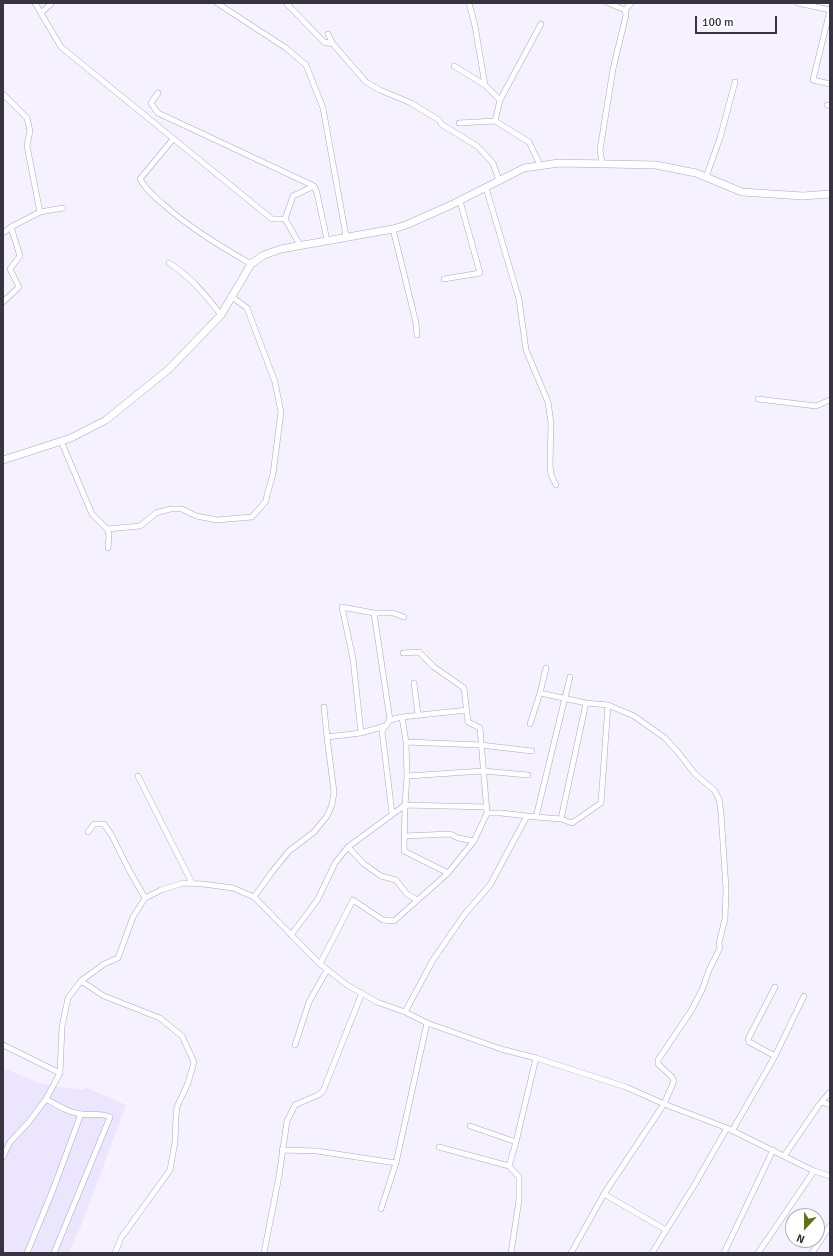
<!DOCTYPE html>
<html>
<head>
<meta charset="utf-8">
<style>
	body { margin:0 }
	#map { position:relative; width:833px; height:1256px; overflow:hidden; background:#f5f1ff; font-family:Signika,sans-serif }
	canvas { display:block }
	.frame { position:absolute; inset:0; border:4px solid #373340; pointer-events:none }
	.north { position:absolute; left:785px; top:1208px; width:40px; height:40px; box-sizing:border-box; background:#fff; border:1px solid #afadb3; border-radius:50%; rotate:202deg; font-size:11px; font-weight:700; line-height:16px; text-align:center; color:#373340 }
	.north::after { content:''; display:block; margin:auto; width:14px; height:18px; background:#666e14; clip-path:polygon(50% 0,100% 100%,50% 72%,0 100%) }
	.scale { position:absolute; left:695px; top:16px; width:82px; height:18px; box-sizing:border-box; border:2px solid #373340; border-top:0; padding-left:5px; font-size:12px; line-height:14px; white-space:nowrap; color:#373340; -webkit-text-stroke:3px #fff; paint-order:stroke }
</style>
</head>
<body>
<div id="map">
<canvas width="833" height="1256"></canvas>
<div class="frame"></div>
<div class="north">N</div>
<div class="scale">100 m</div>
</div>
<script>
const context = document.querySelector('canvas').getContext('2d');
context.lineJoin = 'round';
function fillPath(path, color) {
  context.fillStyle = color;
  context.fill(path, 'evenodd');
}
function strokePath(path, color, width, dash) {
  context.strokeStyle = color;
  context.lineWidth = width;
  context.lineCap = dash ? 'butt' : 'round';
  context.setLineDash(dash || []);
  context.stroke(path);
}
const built = new Path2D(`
	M3 1068 42 1084 81 1090 87 1088 126 1105 81 1226 68 1253H3Z`);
const minor = new Path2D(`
	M35 3 61 47 272 219H285L300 245
	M217 3 286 48 306 65 323 108 346 236
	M286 3 324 42 333 44 366 82 380 90 411 103 439 120 441 124 477 146 493 163 499 181
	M469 3 475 26 485 85 500 100 495 121 529 142 540 165
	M798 3 830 10
	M625 10 631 3
	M830 10 813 80 830 84
	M41 13 52 3
	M328 34 333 44
	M454 66 485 85
	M158 93 151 103 158 113 314 186 317 193 327 240
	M3 94 27 118 30 131 27 146 40 212
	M500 100 541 24
	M827 105 830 106
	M459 123 495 121
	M173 139 140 179C146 190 154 196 163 204 190 228 220 246 251 264
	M602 163 600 150 613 69 626 15 625 10 608 3
	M706 177 720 138 735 82
	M486 188 519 299 526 350 548 402 551 423 550 465 551 475 556 485
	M285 219 293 196 314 186
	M393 229 416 323 417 335
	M3 233 11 227 40 212 63 208
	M169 263C190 276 206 295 221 315
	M444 279 480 273 460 201
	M3 302 19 287 10 269 20 256 11 227
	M758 399 816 406 830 400
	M61 441 92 514 107 529 109 535 108 548
	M107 529 140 526 156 513 170 509H182L196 516 217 520 252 517 266 501 267 495 273 474 281 412 275 382 247 308 232 297
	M374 613 390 720 402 717 406 742 407 776 405 805 404 851 448 873
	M414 683 418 715
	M540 693 546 668
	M324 707 327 737
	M402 717 467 710
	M390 720 382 731 392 813
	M530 724 540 693 586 703 561 819 536 817
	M361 733 385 726
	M406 742 481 745 532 751
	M138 776 192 883
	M407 776 483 771 528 775
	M487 813H501L536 817 570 677
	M561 819 572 823 601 803 608 705
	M88 832 94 824H104L112 836 129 870 145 898
	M404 836 450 834 458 838 474 841
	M348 847 364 864 381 876 396 880 407 894 417 900
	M254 897 272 872 289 851 314 832 327 816 332 805 334 792 327 737 361 733 353 659 342 607 374 613H393L404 617
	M291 935 318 899 335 863 348 847 405 805 487 807
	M320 964 353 900 383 920 394 921 448 873 474 841 487 813 480 728 468 722 464 688 434 667 419 652 403 653
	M81 981 104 996 160 1018 182 1036 194 1062 188 1083 177 1107 176 1116 175 1142 170 1170 121 1238 115 1253
	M405 1012 433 960 464 915 490 885 527 816
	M3 1045 60 1073
	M295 1045 309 1002 327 970
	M775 1056 804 996
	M46 1099C57 1105 69 1113 82 1114 92 1116 101 1112 110 1117L54 1253
	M822 1102 830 1105
	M470 1126 516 1142
	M732 1131 775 1056 749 1042 748 1039 775 987
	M439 1147 509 1166 519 1177V1200L511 1253
	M282 1150 317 1151 396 1163
	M784 1156 819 1105 830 1092
	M3 1157 10 1142 28 1123 46 1099 60 1073 62 1027 68 998 81 981 104 964 118 958 133 917 145 898 161 890 183 883 203 884 233 888 254 897 320 964 347 985 377 1002 405 1012 427 1023 501 1049 536 1058 626 1087 664 1104 727 1128 814 1171 830 1176
	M509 1166 516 1142 536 1058
	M604 1194 666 1230
	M381 1209 396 1163 427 1023
	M27 1253 54 1187 81 1114
	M264 1253 279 1176 287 1121 295 1105 318 1095 323 1091 362 993
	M571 1253 604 1194 664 1104 674 1081 672 1077 658 1064V1060L691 1011 702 990 709 970 720 948 719 943 725 919 726 889 721 813 719 799 714 790 695 774 677 751 665 738 634 716 608 705 586 703
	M652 1253 695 1184 727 1128
	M724 1253 773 1150
	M758 1253 814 1171
	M812 1253 830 1226`);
const secondary = new Path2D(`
	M3 460 71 438 106 420 169 369 221 315 251 264 264 255 281 249 393 229 406 225 451 205 524 168 559 163 656 165 696 173 742 192 803 196 830 194`);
fillPath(built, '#ece5fe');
strokePath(minor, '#afa5c5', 6);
strokePath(secondary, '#afa5c5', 8);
strokePath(minor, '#fff', 5);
strokePath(secondary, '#fff', 7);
</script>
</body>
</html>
